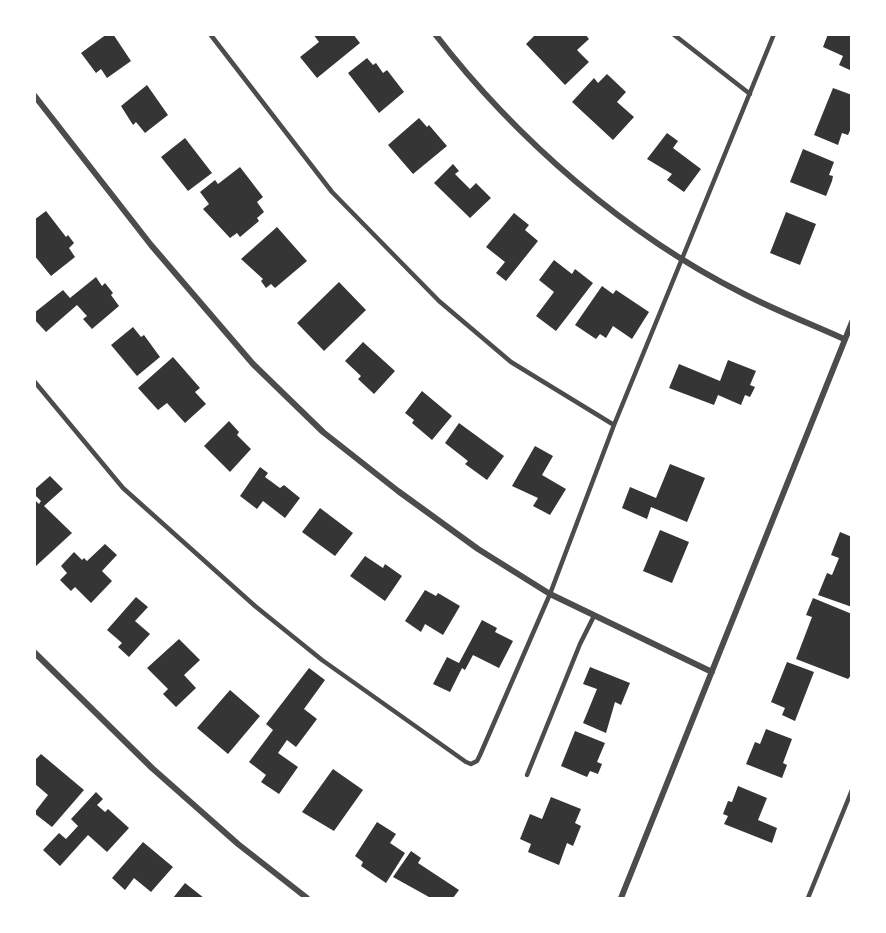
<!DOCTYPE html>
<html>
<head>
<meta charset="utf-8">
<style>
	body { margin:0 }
	#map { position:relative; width:886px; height:933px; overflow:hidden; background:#fff; font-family:"Alegreya Sans",sans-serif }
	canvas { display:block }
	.frame { position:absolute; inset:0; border:36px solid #fff; pointer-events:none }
</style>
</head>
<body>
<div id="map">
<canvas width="886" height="933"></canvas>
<div class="frame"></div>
</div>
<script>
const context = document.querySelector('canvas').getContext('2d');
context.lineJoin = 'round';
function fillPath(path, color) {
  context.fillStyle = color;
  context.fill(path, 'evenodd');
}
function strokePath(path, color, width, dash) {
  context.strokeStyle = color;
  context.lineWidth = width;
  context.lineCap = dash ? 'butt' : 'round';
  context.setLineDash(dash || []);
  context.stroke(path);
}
const building = new Path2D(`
	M107 34H113L131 61 107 78 101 69 96 73 81 53Z
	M313 34H353L360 43 317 78 300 57 319 42Z
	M536 34H585L589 39 577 50 589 62 565 85 526 44Z
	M828 34H852V71L839 65 843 56 823 47Z
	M367 58 373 65 376 63 383 73 387 70 404 92 379 113 348 73Z
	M607 74 626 92 617 102 634 117 613 140 572 102 594 78 598 83Z
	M147 85 168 115 145 133 136 122 133 125 121 106Z
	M833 88 852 95V126L848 135 842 133 838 145 814 135Z
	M419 118 427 127 429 125 447 146 413 174 388 145Z
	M667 133 678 141 673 148 701 169 684 192 667 180 672 174 647 159Z
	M185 138 212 173 188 191 161 157Z
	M803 149 834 162 829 175 833 176 832 181 826 196 790 182Z
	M453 164 459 171 455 174 470 189 476 183 491 198 470 218 434 183Z
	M240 167 263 197 257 202 264 212 257 218 259 221 240 237 237 233 230 238 203 209 209 204 200 192 215 180 218 184Z
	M46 211 66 237 68 235 74 243 69 248 75 257 51 276 34 255V220Z
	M786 212 816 224 800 265 770 253Z
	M514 213 529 225 525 230 538 241 506 281 496 273 505 262 486 247Z
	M277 227 307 261 275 288 271 284 266 288 261 281 263 279 241 259Z
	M554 260 572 274 575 269 593 283 556 331 536 316 554 292 539 280Z
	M96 277 102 286 105 283 113 293 111 295 119 306 92 329 83 319 87 316 77 305 46 332 34 319V313L63 290 70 298Z
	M339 282 366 310 324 351 297 323Z
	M602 286 613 294 616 290 649 312 632 339 613 326 606 338 600 334 596 339 575 325Z
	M133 327 141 337 144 335 160 357 137 376 111 345Z
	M363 342 395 371 374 394 358 379 361 376 345 361Z
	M173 357 200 388 195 392 206 404 185 423 167 403 158 410 138 388Z
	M728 360 756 371 750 385 755 387 750 397 745 395 741 405 718 395 714 405 669 388 679 364 720 381Z
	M422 391 452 416 432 440 412 423 414 420 405 413Z
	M229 421 239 432 237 435 251 449 230 472 204 446Z
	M459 423 504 456 487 480 465 464 468 461 445 443Z
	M535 446 553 456 542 475 566 489 550 515 533 506 538 498 512 486Z
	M670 464 705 478 687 522 651 507 647 519 622 508 630 487 656 498Z
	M260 467 268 473 265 477 280 488 284 485 300 498 285 518 263 501 257 509 240 496Z
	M50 476 63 489 44 506 72 533 36 566 34 564V499L39 504 41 501 34 494V490Z
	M320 508 353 533 335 556 302 532Z
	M660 530 689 542 672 583 643 571Z
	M840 532 852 537V607L818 595 827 573 832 575 839 558 831 555Z
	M105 544 117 555 102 571 112 581 91 603 75 587 71 591 60 580 67 573 61 566 74 552 82 560 84 558 87 561Z
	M365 556 383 568 385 564 402 576 385 601 350 576Z
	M425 590 436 596 438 593 460 606 443 635 425 624 421 632 405 621Z
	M136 597 148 607 135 621 150 634 129 657 118 647 122 643 107 630Z
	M813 598 852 614V674L848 679 796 659 812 617 806 615Z
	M482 620 497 628 495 632 513 641 499 668 473 655 465 670 462 668 450 692 433 684 447 657 459 663Z
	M179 639 200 660 184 675 196 688 176 707 163 694 168 689 147 668Z
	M787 662 814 672 795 721 782 715 785 708 771 702Z
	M590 667 630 683 621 705 615 702 606 733 583 723 597 689 583 684Z
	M309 668 325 680 304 709 317 719 296 747 287 740 278 753 298 767 279 794 261 782 266 775 249 762 273 730 266 724Z
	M230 690 260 716 228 754 197 728Z
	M766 729 792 739 783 763 787 765 782 778 746 764 755 742 760 744Z
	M575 731 605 743 597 762 602 764 598 774 590 771 587 777 561 766Z
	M41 754 84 790 52 827 34 813 48 795 34 783V761Z
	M333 769 363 790 334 831 302 812Z
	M738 786 767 798 758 820 777 828 772 843 724 824 728 816 723 814 728 801 732 802Z
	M96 792 103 799 97 805 105 812 108 809 129 828 107 852 88 835 60 866 43 850 59 833 66 839 78 826 71 819Z
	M551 797 581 809 575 823 581 826 573 846 567 843 559 865 528 852 531 844 520 839 530 814 542 819Z
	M377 822 396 834 390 843 405 853 386 883 361 866 363 862 355 856Z
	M143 842 173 867 151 892 134 878 125 890 112 878Z
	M411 851 421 858 418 863 459 890 453 898H428L429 897 393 877Z
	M185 883 204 898H173Z`);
const service = new Path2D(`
	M210 34 332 192 439 301 511 362 614 425
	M673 34 750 94
	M34 381 123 488 255 606 322 660 466 762 471 764 477 761 480 755 550 594 614 425 774 34
	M527 775 580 644 594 616
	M808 898 852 790`);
const minor = new Path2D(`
	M435 34C516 139 626 235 744 294 777 311 811 324 844 339
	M34 95 151 245 253 364 323 432 398 491 478 549 550 594 712 672
	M34 652 152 768 238 844 307 898
	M621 898 852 322`);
fillPath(building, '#353535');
strokePath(service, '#4c4c4c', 4.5);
strokePath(minor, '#4c4c4c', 6);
</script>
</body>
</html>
